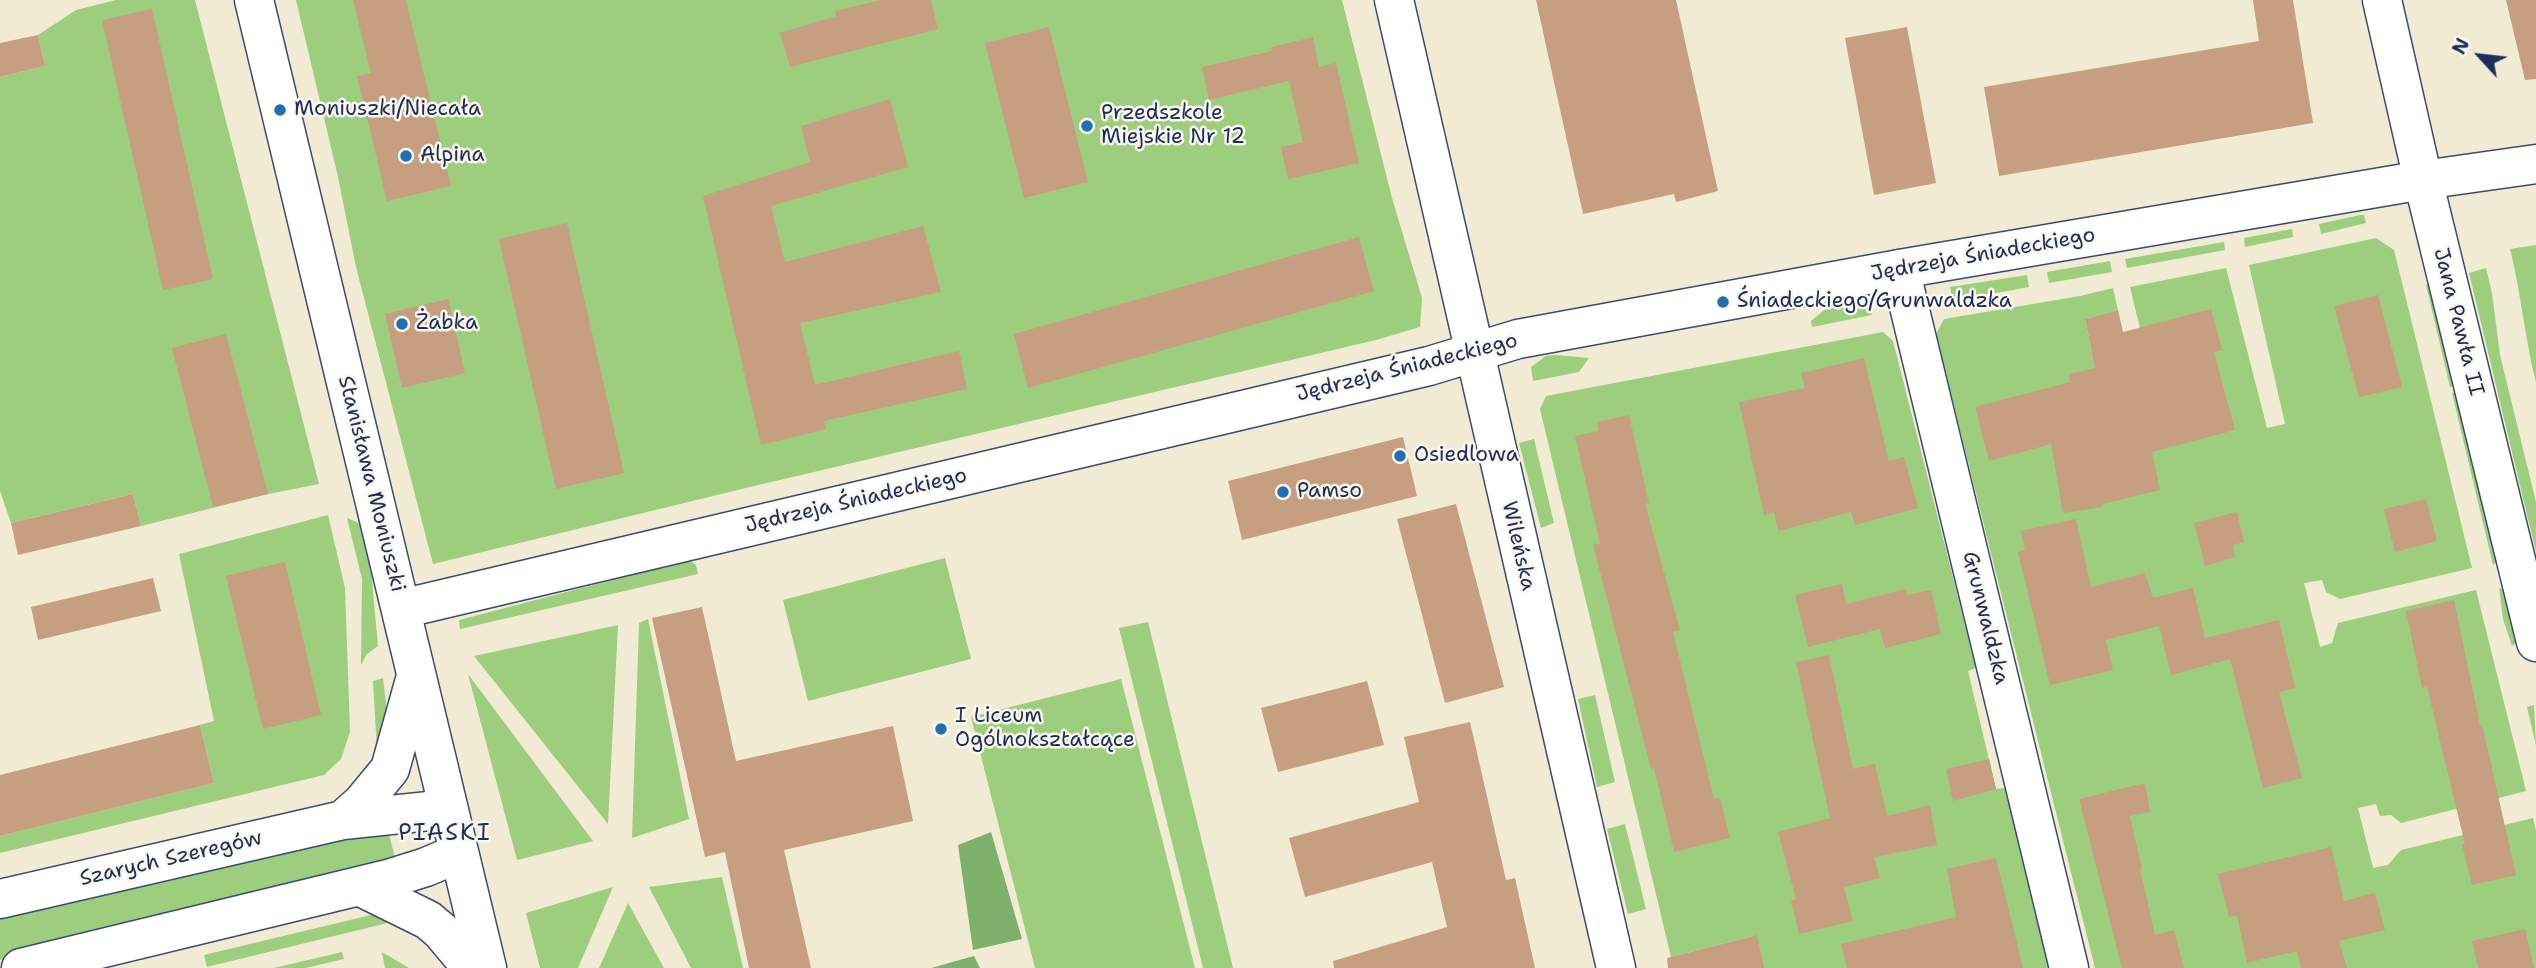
<!DOCTYPE html>
<html>
<head>
<meta charset="utf-8">
<style>
	body { margin:0 }
	#map { position:relative; width:2536px; height:968px; overflow:hidden; background:#f1ebd3; font-family:"Shantell Sans",sans-serif }
	canvas { display:block }
	.north { position:absolute; left:2445px; top:21px; width:70px; height:70px; -webkit-text-stroke:5px #fbf7ec; paint-order:stroke; rotate:297deg; font-size:19px; font-weight:700; line-height:28px; text-align:center; color:#1b2f5e }
	.north::after { content:''; display:block; margin:auto; width:24px; height:32px; background:#1b2f5e; clip-path:polygon(50% 0,100% 100%,50% 72%,0 100%) }
</style>
</head>
<body>
<div id="map">
<canvas width="2536" height="968"></canvas>
<div class="north">N</div>
</div>
<script>
const context = document.querySelector('canvas').getContext('2d');
context.lineJoin = 'round';
function fillPath(path, color) {
  context.fillStyle = color;
  context.fill(path, 'evenodd');
}
function strokePath(path, color, width, dash) {
  context.strokeStyle = color;
  context.lineWidth = width;
  context.lineCap = dash ? 'butt' : 'round';
  context.setLineDash(dash || []);
  context.stroke(path);
}
function drawText(font, color, halo, rows, align = 'center') {
  context.font = font + ' "Shantell Sans",sans-serif';
  context.lineWidth = 5;
  context.setLineDash([]);
  context.textBaseline = 'middle';
  context.strokeStyle = halo;
  context.fillStyle = color;
  for (const [text, x, y, turn = 0] of rows) {
    context.save();
    context.translate(x, y);
    context.rotate((+turn || 0) * Math.PI / 180);
    context.textAlign = isNaN(turn) ? turn : align;
    if (halo) context.strokeText(text, 0, 0);
    context.fillText(text, 0, 0);
    context.restore();
  }
}
const green = new Path2D(`
	M116 0H195L319 484 268 494 141 526 133 494 11 523 0 491V77L45 66 38 35 76 10Z
	M296 0H1342L1392 198 1422 298 1420 327 1376 340 750 487 433 564 356 267 338 177Z
	M2360 215H2364L2366 223 2321 234 2319 224Z
	M2292 229 2293 237 2245 247 2244 238Z
	M2376 238 2394 250 2472 568 2340 599 2326 592 2322 580 2304 583 2320 647 2332 643 2338 623 2476 590 2526 791 2401 823 2391 815 2380 816 2376 804 2358 808 2373 868 2388 865 2401 850 2533 818 2536 831V968H2095L1936 334 1944 319 2080 296 2113 288 2118 310 2085 319 2093 358 2144 345 2130 287 2226 268 2267 428 2285 424 2249 265Z
	M2224 242 2225 250 2127 268 2125 259Z
	M2536 245V383C2525 339 2521 293 2510 249Z
	M2110 261 2112 272 2049 283 2047 272Z
	M2486 268 2492 293 2500 355 2536 502V552L2469 273Z
	M2027 275 2029 287 1953 301 1950 287Z
	M2432 283 2457 385 2450 387 2426 285Z
	M1870 303 1872 315 1812 327 1811 321 1828 307Z
	M1883 332 1893 341 1976 668 1968 671 1996 789 2005 788 2049 968H1763L1753 936 1671 957 1540 409 1546 396Z
	M1555 355 1589 358 1579 372 1533 381 1531 367 1546 356Z
	M2458 391 2499 559 2493 565 2452 393Z
	M1534 439 1554 523 1541 528 1519 443Z
	M328 515 345 588 350 732 341 759 324 775 0 853V836L214 783 200 725 214 721 179 554Z
	M347 518 363 525 370 559 378 646 367 654 361 665 362 579Z
	M945 558 971 659 808 701 783 600Z
	M689 560 696 565 698 574 460 629 459 620Z
	M2499 588 2507 591 2519 640 2512 646 2503 619Z
	M648 619 689 819 632 838 639 623Z
	M1148 622 1233 968H1203L1119 628Z
	M618 625 608 824 474 656Z
	M468 674 593 841 517 860Z
	M383 678 389 730 377 750 373 681Z
	M1121 679 1195 968H1035L971 717Z
	M1595 695 1615 782 1597 787 1578 699Z
	M2534 705 2536 746 2527 707Z
	M1625 824 1646 909 1628 914 1607 829Z
	M387 827 397 865 0 960V916Z
	M722 877 743 968H691L649 887Z
	M613 887 578 968H540L526 913Z
	M628 903 664 968H599Z
	M375 914 408 918 207 967 204 955Z
	M342 952 344 959 306 968H274Z
	M382 952 409 968H385Z`);
const forest = new Path2D(`
	M991 832 1022 939 973 950 958 845Z
	M974 956 980 968H931Z`);
const building = new Path2D(`
	M353 0H406L451 186 387 201 357 76 371 73Z
	M881 0H931L938 29 790 67 780 33 836 16 835 11Z
	M1536 0H1676L1718 191 1676 202 1674 194 1583 214Z
	M2253 0H2293L2313 123 1999 176 1984 87 2259 41Z
	M2506 0H2536V79L2525 80Z
	M152 9 213 279 163 290 102 20Z
	M1049 27 1088 182 1024 198 985 43Z
	M1907 27 1936 183 1874 195 1845 38Z
	M38 35 45 66 0 77V43Z
	M1313 37 1319 67 1336 63 1359 163 1288 179 1281 147 1303 142 1289 81 1209 100 1202 67 1272 51 1271 47Z
	M890 99 908 167 771 206 785 262 923 226 941 292 800 323 815 385 959 351 967 389 824 421 826 429 761 445 703 196 810 162 801 126Z
	M567 223 624 473 556 489 499 239Z
	M1359 237 1374 291 1028 388 1014 334Z
	M2378 295 2402 387 2359 397 2334 306Z
	M448 299 465 373 402 388 385 314Z
	M2211 309 2222 350 2214 352 2235 430 2152 452 2160 490 2102 504V507L2063 513 2051 444 1989 461 1975 407 2070 382 2069 374 2095 368 2085 319 2118 310 2123 332Z
	M226 334 268 494 213 507 172 348Z
	M1864 358 1889 461 1904 457 1918 508 1855 525 1851 512 1778 531 1774 512 1764 515 1739 402 1805 388 1801 373Z
	M1629 415 1649 503 1645 504 1680 630 1673 632 1714 799 1720 798 1730 838 1674 852 1654 768 1651 769 1593 545 1600 543 1575 436 1599 431 1597 422Z
	M1403 437 1417 496 1242 540 1228 481Z
	M133 494 141 526 18 555 11 523Z
	M2426 499 2437 541 2395 552 2384 509Z
	M1456 504 1504 687 1445 703 1397 519Z
	M2237 512 2244 542 2233 545 2235 557 2205 566 2194 523Z
	M2076 519 2091 587 2145 573 2153 598 2193 588 2205 638 2279 620 2295 688 2279 692 2302 778 2263 788 2230 659 2171 675 2159 626 2106 640 2113 670 2050 685 2018 552 2025 550 2021 531Z
	M285 562 321 715 263 729 226 576Z
	M153 578 161 611 38 640 31 607Z
	M1842 584 1846 604 1906 589 1908 595 1931 590 1941 634 1885 648 1880 629 1808 647 1795 595Z
	M2454 600 2480 725 2482 724 2516 875 2472 885 2462 844H2465L2427 687 2422 688 2406 611Z
	M702 607 736 761 893 726 913 821 784 850 811 968H749L725 852 705 857 652 618Z
	M1829 655 1853 769 1875 764 1887 816 1930 805 1937 845 1874 857 1880 878 1844 887 1853 921 1799 934 1791 900 1796 899 1778 832 1830 818 1796 662Z
	M1367 681 1384 745 1278 772 1261 708Z
	M1470 722 1506 880 1515 878 1535 968H1334L1333 961 1447 927 1432 862 1305 897 1289 838 1419 802 1404 737Z
	M200 725 214 783 0 836V775Z
	M1989 759 1996 789 1953 801 1946 769Z
	M2145 783 2150 812 2130 816 2142 869H2140L2155 935 2174 930 2184 968H2122L2079 799Z
	M2331 847 2344 901 2375 893 2385 930 2339 941 2347 968H2301L2297 951 2247 963 2237 915 2229 917 2218 874Z
	M1996 858 2023 968H1847L1841 944 1956 917 1947 869Z
	M2525 929 2534 968H2478L2472 941Z
	M1757 935 1764 968H1668L1667 958Z`);
const street = new Path2D(`
	M2423 180 2536 164
	M1900 269 2069 968
	M343 820 362 803 390 769 416 676
	M359 886 428 920 441 931 472 968
	M0 899 343 820 448 809
	M21 968 388 879 426 867 459 853`);
const secondary = new Path2D(`
	M254 0 487 968
	M1394 0 1616 968
	M2382 0 2423 180 2536 642
	M401 609 1429 366 1518 339 1900 269 2423 180`);
const markers = [
	[280,110,7,"#1f6fb2"],
	[1087,126,7,"#1f6fb2"],
	[406,156,7,"#1f6fb2"],
	[1723,302,7,"#1f6fb2"],
	[402,324,7,"#1f6fb2"],
	[1400,456,7,"#1f6fb2"],
	[1283,492,7,"#1f6fb2"],
	[941,729,7,"#1f6fb2"]
];
const poiNames = [
	["Moniuszki/Niecała",294,110],
	["Przedszkole",1101,114],
	["Miejskie Nr 12",1101,138],
	["Alpina",420,156],
	["Śniadeckiego/Grunwaldzka",1737,302],
	["Żabka",416,324],
	["Osiedlowa",1414,456],
	["Pamso",1297,492],
	["I Liceum",955,717],
	["Ogólnokształcące",955,741]
];
const streetNames = [
	["Jędrzeja Śniadeckiego",1983,255,-10],
	["Jana Pawła II",2458,322,76],
	["Jędrzeja Śniadeckiego",1407,368,-14],
	["Stanisława Moniuszki",371,484,76],
	["Jędrzeja Śniadeckiego",856,501,-13],
	["Wileńska",1518,546,77],
	["Grunwaldzka",1985,618,76],
	["Szarych Szeregów",171,859,-13]
];
const neighbourhoodNames = [
	["PIASKI",445,834]
];
fillPath(green, '#9cce7d');
fillPath(forest, '#7db16c');
fillPath(building, '#c69f80');
strokePath(street, '#3b4b70', 41);
strokePath(secondary, '#3b4b70', 41);
strokePath(street, '#fff', 38);
strokePath(secondary, '#fff', 38);
for (const [x, y, r, color] of markers) {
  const dot = new Path2D();
  dot.arc(x, y, r, 0, 2 * Math.PI);
  context.fillStyle = color;
  context.fill(dot);
  strokePath(dot, '#fbf7ec', 2.5);
}
drawText('21px', '#1b2f5e', '#fbf7ec', poiNames, 'left');
drawText('21px', '#1b2f5e', '#fbf7ec', streetNames);
context.letterSpacing = '2px';
drawText('23px', '#1b2f5e', '#fbf7ec', neighbourhoodNames);
context.letterSpacing = '0px';
</script>
</body>
</html>
